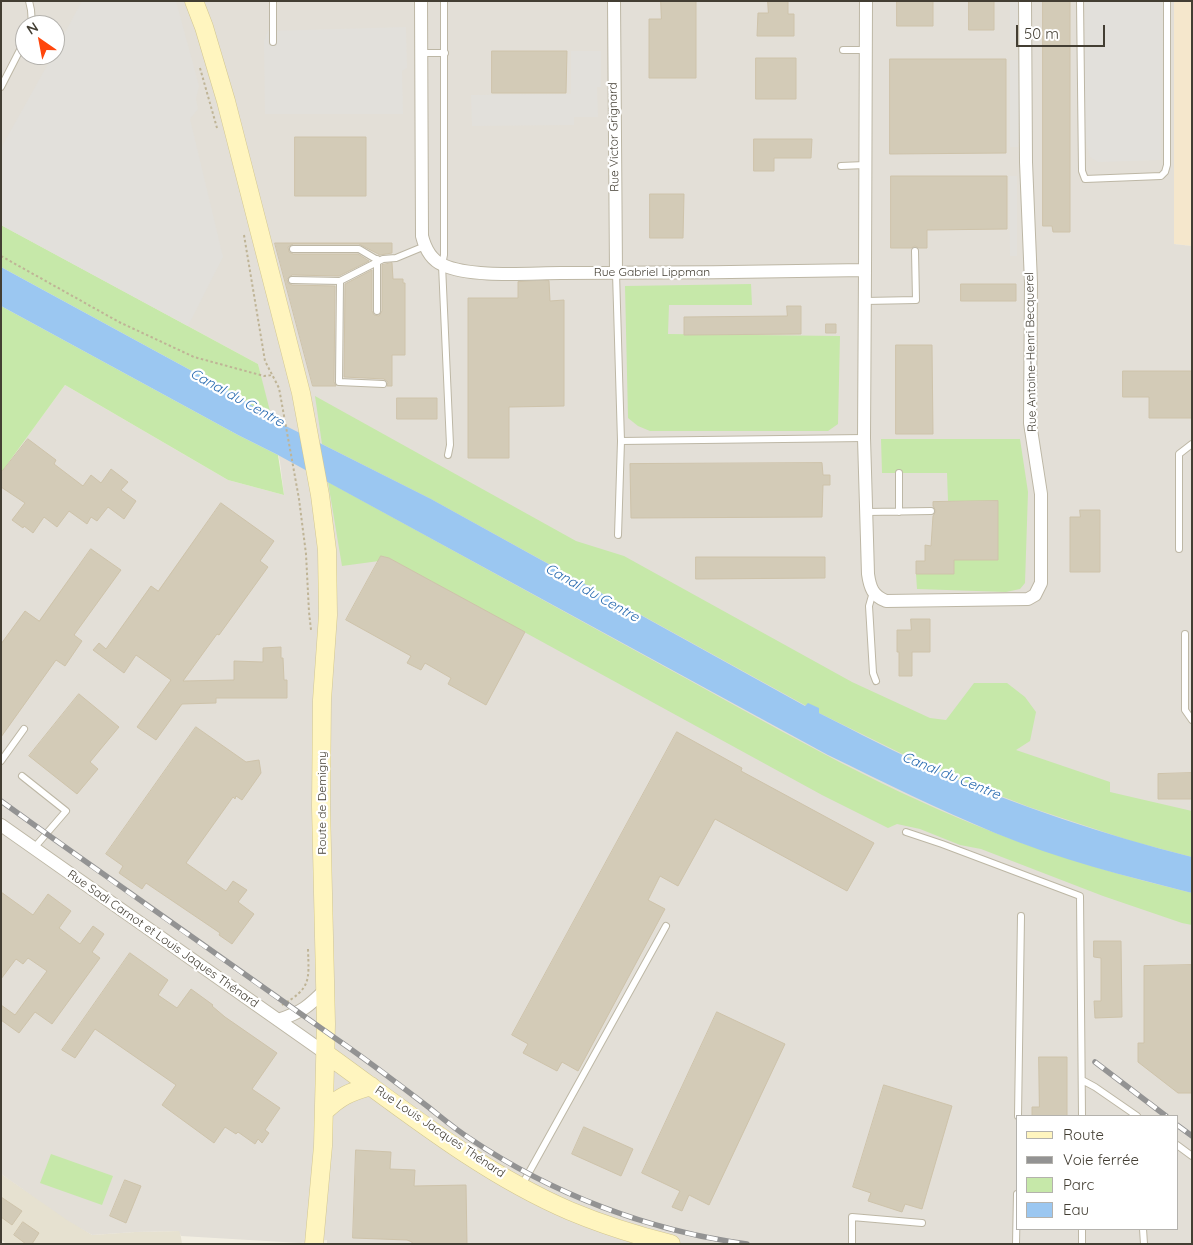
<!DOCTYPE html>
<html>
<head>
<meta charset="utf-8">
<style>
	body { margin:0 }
	#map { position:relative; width:1193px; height:1245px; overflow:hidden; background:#f2eee2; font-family:Quicksand,sans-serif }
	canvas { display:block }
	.frame { position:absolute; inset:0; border:2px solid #433e33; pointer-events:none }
	.legend { position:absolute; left:1016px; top:1115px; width:162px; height:115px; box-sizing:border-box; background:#fff; border:1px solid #b4b2ad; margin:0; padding:6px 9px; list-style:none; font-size:15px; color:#433e33 }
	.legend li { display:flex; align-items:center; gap:10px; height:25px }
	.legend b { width:25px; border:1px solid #b4b2ad }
	.north { position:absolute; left:15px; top:15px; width:50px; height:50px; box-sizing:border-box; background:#fff; border:1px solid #b4b2ad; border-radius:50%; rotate:327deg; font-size:14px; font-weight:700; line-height:20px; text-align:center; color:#433e33 }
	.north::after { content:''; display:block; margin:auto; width:18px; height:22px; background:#ff460c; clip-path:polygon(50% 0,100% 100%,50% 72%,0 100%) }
	.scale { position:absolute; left:1016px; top:25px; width:89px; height:22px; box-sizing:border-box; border:2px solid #433e33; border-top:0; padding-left:6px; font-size:15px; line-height:18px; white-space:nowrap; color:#433e33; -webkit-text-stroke:4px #fff; paint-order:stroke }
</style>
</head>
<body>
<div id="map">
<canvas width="1193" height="1245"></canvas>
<div class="frame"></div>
<ul class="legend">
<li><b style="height:6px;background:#fff5bf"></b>Route</li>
<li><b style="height:6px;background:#939393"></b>Voie ferrée</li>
<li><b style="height:14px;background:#c6e8a9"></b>Parc</li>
<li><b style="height:14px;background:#9bc7f1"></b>Eau</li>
</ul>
<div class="north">N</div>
<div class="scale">50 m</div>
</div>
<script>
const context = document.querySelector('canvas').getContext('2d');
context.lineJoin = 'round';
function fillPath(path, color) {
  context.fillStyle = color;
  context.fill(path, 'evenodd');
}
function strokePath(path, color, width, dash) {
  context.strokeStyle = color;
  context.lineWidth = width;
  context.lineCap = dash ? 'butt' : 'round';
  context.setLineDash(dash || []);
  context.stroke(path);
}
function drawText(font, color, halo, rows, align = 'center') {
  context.font = font + ' Quicksand,sans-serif';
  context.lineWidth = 4.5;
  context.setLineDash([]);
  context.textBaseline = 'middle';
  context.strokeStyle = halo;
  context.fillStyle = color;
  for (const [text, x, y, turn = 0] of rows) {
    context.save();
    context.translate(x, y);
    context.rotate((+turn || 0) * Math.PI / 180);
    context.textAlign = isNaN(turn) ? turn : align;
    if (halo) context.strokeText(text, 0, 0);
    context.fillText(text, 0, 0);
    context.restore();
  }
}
const residential = new Path2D(`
	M1 1174 92 1235 135 1232 180 1231 182 1244H6L1 1239Z`);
const commercial = new Path2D(`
	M1174 1H1192V246L1174 244Z`);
const industrial = new Path2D(`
	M1 1H1174V244L1192 246V1244H327V1240L300 1243 181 1236 179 1231 135 1232 92 1235 67 1220 1 1174V473L65 385 228 480 284 495 280 462 258 364 1 225ZM25 25H55V55H25ZM1017 1116H1177V1229H1017Z`);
const green = new Path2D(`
	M1 225 258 364 272 419 238 396 1 267Z
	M751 284 752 305H669L668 334 840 336 838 424 828 431H650L638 426 628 418 625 286Z
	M1 306 238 435 278 455 284 495 228 480 65 385 1 473Z
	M315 396 576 541 624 556 852 682 930 718 946 720 974 683H1007L1025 697 1036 712 1030 741 1016 750 1110 782V792L1192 811V857L1131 841 1029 807 935 770 819 713 431 499 322 444Z
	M881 439H1020L1028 492 1025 583 1020 589 1006 592 917 589 916 574H954V560H998V501H948L947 473H882Z
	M328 482C448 548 567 613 687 679 788 735 890 793 998 834 1061 858 1126 877 1192 893V925L1182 923 1103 896 981 849 960 845 920 829 897 824 888 828 822 795 389 558 382 556 379 561 342 566Z
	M51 1154 113 1176 102 1205 40 1183Z`);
const parking = new Path2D(`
	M82 1H176L199 86 196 99 198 109 190 119 223 257 188 326 1 225V148L53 55H55V51Z
	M1010 1H1019L1020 42H1010Z
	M1085 1H1163L1161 160 1098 162 1090 157 1084 135Z
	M406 27 407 68 402 71 403 114H265L264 41 268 31Z
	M571 51H601V87H597L598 117H574V125L472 126 471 95 571 94Z
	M1010 60H1020L1018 147H1010Z
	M1009 176H1017V256H1010Z`);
const water = new Path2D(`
	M1 267 238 396 272 419 431 499 805 706 808 703 819 708V713C857 732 896 753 935 770 1017 806 1105 835 1192 857V893C1125 876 1058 859 995 833 938 809 883 782 828 755L278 455 238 435 1 306Z`);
const building = new Path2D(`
	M661 1H696V78H649V19H661Z
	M768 1H788V14H794V36H757L758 13H768Z
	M897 1H933V26H897Z
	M969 1H994V30H969Z
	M1043 1H1070V232H1053L1052 226H1043Z
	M492 51H567L566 93H492Z
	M756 58H796V99H756Z
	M890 59H1006V153L890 154Z
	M295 137H366V196H295Z
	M754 139H812L811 158H774V171H754Z
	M891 176H1007V229L927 230V248H919L915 246 911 248H891Z
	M650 194H684L683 238H650Z
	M275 243H392V253L380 255 359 244H293L288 247 289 252 293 254H358L369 261 339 276 292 275 287 279 288 283 292 285 335 286 334 382 336 386H313Z
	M392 263 393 279H403V283H405V355H392V386H387L388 382 384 379 344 377 345 284 372 270V311L374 315 379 316 382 311V265Z
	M549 281 550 301 564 300V406L509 407V458H468V298H518V282Z
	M961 284H1016V301H961Z
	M787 306H801V334L684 335V317L787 316Z
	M826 324H836V333H826Z
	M896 345H932L933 434H896Z
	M1123 371H1192V418H1149V397H1123Z
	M397 398H437V419H397Z
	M28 439 56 460 54 464 83 486 91 475 101 483 111 469 128 482 121 490 136 501 124 519 108 507 97 521 91 517 87 524 69 511 57 527 44 517 33 533 24 526 23 528 12 520 25 503 1 487V473Z
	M822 463 823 475H830V485H823L822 517 631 518 630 464Z
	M998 501V560H954V574H916V561H925V545L931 546 933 516 936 511 933 506V502Z
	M221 503 274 541 260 561 268 567 219 635 217 634 183 681 234 680V661L263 662V648L281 647V658H283L284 680H287V698H216V703L182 704 156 740 137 727 171 680 136 655 124 673 93 650 99 643 106 649 151 586 158 591Z
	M1080 510H1100V572H1070V517H1080Z
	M91 549 121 570 74 635 82 641 65 666 56 660 1 737V644L25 611 39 621Z
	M381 556 389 558 525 632 486 705 448 684 451 678 425 663 421 670 407 663 411 656 346 620Z
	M696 557H825V578L696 579Z
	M911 619H930V652H912V676H899V652H897V630H911Z
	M79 694 119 727 90 762 98 769 77 794 29 756Z
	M196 727 246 762 259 760 261 773 242 800 236 796 235 799 233 797 186 863 226 891 233 881 247 890 238 902 254 914 232 944 219 935 220 933 146 883 142 889 119 873 123 866 106 854Z
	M677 732 742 768 741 771 874 843 847 891 715 819 678 886 660 876 648 900 665 909 578 1071 562 1062 557 1071 523 1053 528 1044 512 1035Z
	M1192 773V799H1158V774Z
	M1 892 33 915 48 894 71 911 59 928 80 944 93 926 104 934 92 952 100 958 52 1024 35 1012 19 1033 1 1020V1005L15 1015 47 971 28 958 23 964 16 959 1 979Z
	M1094 941H1121L1122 1017 1095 1018 1094 1001H1101V958L1094 957Z
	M130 953 168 980 158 995 177 1008 191 989 213 1005 212 1006 225 1017 277 1053 252 1089 280 1108 265 1130 269 1133 262 1143 258 1139 255 1144 238 1132 236 1134 225 1127 214 1143 162 1105 176 1085 95 1029 75 1058 62 1050Z
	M1192 965V1093H1178L1138 1062V1043H1144V966Z
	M717 1012 785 1044 709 1205 689 1195 682 1211 672 1207 680 1191 642 1173Z
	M1039 1057H1067V1116H1032V1107H1039Z
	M884 1085 952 1106 922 1209 905 1204 902 1212 868 1201 871 1193 853 1187Z
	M584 1127 633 1149 621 1176 572 1154Z
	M356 1150 391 1152 390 1169 415 1170 414 1186 466 1185 467 1244H412V1242L407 1240 353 1238Z
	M125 1180 141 1186 126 1223 110 1216Z
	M1 1197 22 1211 12 1225 1 1217Z
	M23 1222 39 1233 32 1244H26L14 1235Z`);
const path = new Path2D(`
	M200 68 217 128
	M244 235 265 361 279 388 299 499 306 554 309 612 311 630
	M1 256 119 322 194 357 264 376 272 375
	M282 1005C311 988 309 981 308 949`);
const lane = new Path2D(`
	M29 1 31 10 32 25
	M444 1V255L442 265 450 445 448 455
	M1080 1 1082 171 1085 179 1161 176 1165 172 1167 165V1
	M273 42V1
	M843 50H866
	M421 53H445
	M1 87 25 40
	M841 166 865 165
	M293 249H359L379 261
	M377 259V311
	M616 273 621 441
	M292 280 340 281
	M865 301 916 300 915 251
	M383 384 339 382 340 281 383 259 396 258 425 246
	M899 473V512
	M867 512 931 511
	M618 535 621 441 864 438
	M1179 549V454L1192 444
	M873 592 869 606 873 673 876 681
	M1185 634V710L1192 720
	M1 761 24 729
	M22 776 66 811 34 848
	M906 832 942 844 1080 896 1082 1116
	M1082 1080 1095 1087 1137 1116
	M1018 1116 1021 916
	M1177 1145 1192 1156
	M522 1185 666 926
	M1143 1229 1144 1244
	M852 1244V1217L922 1223
	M1016 1244 1017 1194
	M1082 1244V1229`);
const street = new Path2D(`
	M421 1 422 236C425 248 431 260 443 265 471 278 529 273 561 273 662 273 764 272 865 270L866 1
	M614 1 616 273
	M865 270 864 438 868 574C870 588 873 596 886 601L1028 599 1035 595 1041 583V494L1030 423 1031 283 1026 162 1025 1
	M1 825 325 1053
	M278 1020C302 1012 308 1007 326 989`);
const secondary = new Path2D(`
	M194 1 204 27 226 101 301 393 320 495 327 550 328 615 322 700 321 806 326 1024 323 1146 314 1244
	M325 1053C403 1109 481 1173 570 1211 601 1224 639 1236 671 1244
	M324 1112C340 1096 350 1092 371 1086`);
const rail = new Path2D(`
	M1 801C112 881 224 960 335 1038 367 1060 397 1083 427 1106 441 1117 455 1129 469 1138 552 1194 649 1231 747 1244
	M1095 1062 1166 1116
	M1177 1125 1192 1136`);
const streetNames = [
	["Rue Victor Grignard",614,137,-91],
	["Rue Gabriel Lippman",652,272],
	["Rue Antoine-Henri Becquerel",1031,352,-91],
	["Route de Demigny",322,803,-90],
	["Rue Sadi Carnot et Louis Jaques Thénard",163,939,35],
	["Rue Louis Jacques Thénard",440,1132,34]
];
const waterNames = [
	["Canal du Centre",237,398,29],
	["Canal du Centre",592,593,29],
	["Canal du Centre",951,776,22]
];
fillPath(residential, '#e6e1d0');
fillPath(commercial, '#f5e7cc');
fillPath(industrial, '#e3dfd7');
fillPath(green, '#c6e8a9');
fillPath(parking, '#e2e0db');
fillPath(water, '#9bc7f1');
fillPath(building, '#d3cbb7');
strokePath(building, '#cec3aa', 1);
strokePath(lane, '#bdb7a5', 8);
strokePath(street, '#bdb7a5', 14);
strokePath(secondary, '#d3c790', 19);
strokePath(path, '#bfb496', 2, [2.5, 2.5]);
strokePath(lane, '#fff', 6);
strokePath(street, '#fff', 12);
strokePath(secondary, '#fff5bf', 18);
strokePath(rail, '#939393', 5.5);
strokePath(rail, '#fff', 4, [11]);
drawText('12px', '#433e33', '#fff', streetNames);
drawText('italic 14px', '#2a6cb1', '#fff', waterNames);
</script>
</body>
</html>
